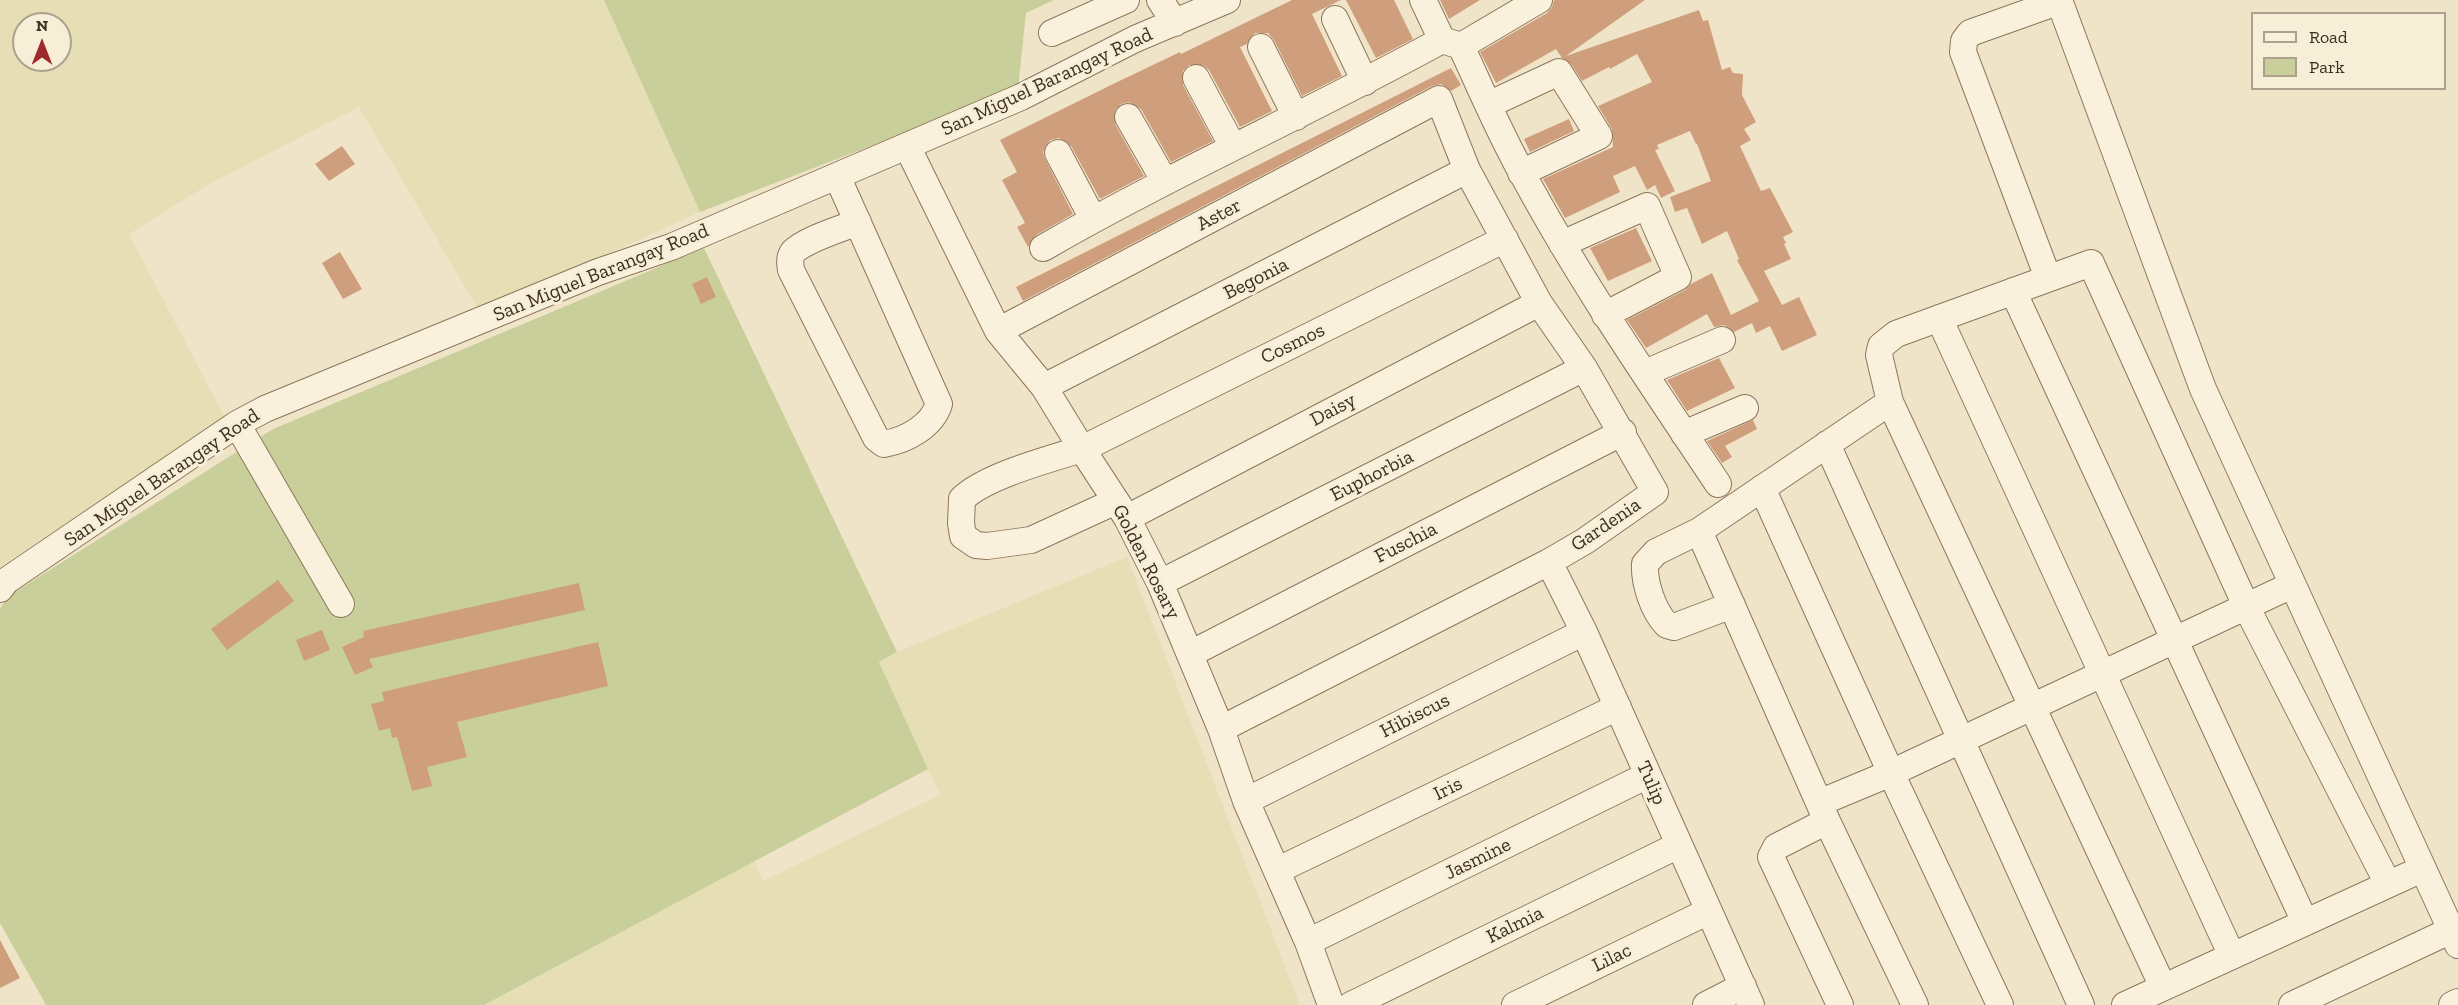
<!DOCTYPE html>
<html>
<head>
<meta charset="utf-8">
<style>
	body { margin:0 }
	#map { position:relative; width:2458px; height:1005px; overflow:hidden; background:#f0e4c8; font-family:"Zilla Slab",serif }
	canvas { display:block }
	.legend { position:absolute; left:2251px; top:12px; width:195px; height:78px; box-sizing:border-box; background:#f7eed8; border:2px solid #ada18e; margin:0; padding:8px 10px; list-style:none; font-size:18px; color:#3d2e20 }
	.legend li { display:flex; align-items:center; gap:12px; height:30px }
	.legend b { width:30px; border:2px solid #ada18e }
	.north { position:absolute; left:12px; top:12px; width:60px; height:60px; box-sizing:border-box; background:#f7eed8; border:2px solid #ada18e; border-radius:50%; rotate:0deg; font-size:16px; font-weight:700; line-height:24px; text-align:center; color:#3d2e20 }
	.north::after { content:''; display:block; margin:auto; width:21px; height:27px; background:#9e2a2b; clip-path:polygon(50% 0,100% 100%,50% 72%,0 100%) }
</style>
</head>
<body>
<div id="map">
<canvas width="2458" height="1005"></canvas>
<ul class="legend">
<li><b style="height:8px;background:#faf1dc"></b>Road</li>
<li><b style="height:16px;background:#c9cf9b"></b>Park</li>
</ul>
<div class="north">N</div>
</div>
<script>
const context = document.querySelector('canvas').getContext('2d');
context.lineJoin = 'round';
function fillPath(path, color) {
  context.fillStyle = color;
  context.fill(path, 'evenodd');
}
function strokePath(path, color, width, dash) {
  context.strokeStyle = color;
  context.lineWidth = width;
  context.lineCap = dash ? 'butt' : 'round';
  context.setLineDash(dash || []);
  context.stroke(path);
}
function drawText(font, color, halo, rows, align = 'center') {
  context.font = font + ' "Zilla Slab",serif';
  context.lineWidth = 6;
  context.setLineDash([]);
  context.textBaseline = 'middle';
  context.strokeStyle = halo;
  context.fillStyle = color;
  for (const [text, x, y, turn = 0] of rows) {
    context.save();
    context.translate(x, y);
    context.rotate((+turn || 0) * Math.PI / 180);
    context.textAlign = isNaN(turn) ? turn : align;
    if (halo) context.strokeText(text, 0, 0);
    context.fillText(text, 0, 0);
    context.restore();
  }
}
const farmland = new Path2D(`
	M0 0H604L700 212 480 312 359 107 209 184 129 234 225 418 0 567ZM24 24H60V60H24Z
	M1127 557 1300 1005H484L754 861 763 881 940 795 879 662 897 652Z`);
const green = new Path2D(`
	M604 0H1054L1026 13 1018 89 700 212Z
	M704 248 897 652 879 662 928 769 484 1005H46L0 923V609L7 597 273 429Z`);
const building = new Path2D(`
	M1292 0H1341L1312 14 1342 76 1302 96 1274 40 1268 33H1255L1247 44 1240 47 1272 111 1240 127 1209 70 1203 65H1189L1183 71V85L1213 141 1171 162 1141 109 1129 102 1121 104 1115 110V124L1144 176 1100 199 1071 146 1059 138 1050 140 1043 152 1045 159 1073 214 1036 235 1028 247 1017 227 1025 223 1002 180 1017 172 1000 140 1111 85 1180 52 1181 54Z
	M1346 0H1394L1413 39 1376 58Z
	M1440 0H1480L1449 19Z
	M1554 0H1645L1566 56 1699 10 1703 21 1708 20 1722 70 1730 67 1733 73 1743 74 1742 95 1756 122 1744 129 1751 140 1740 146 1761 191 1770 188 1793 232 1783 237 1786 243 1784 244 1791 259 1764 271 1782 305 1799 297 1817 335 1782 351 1770 326 1756 333 1752 323 1734 332 1724 325 1714 327 1707 314 1646 348 1627 320 1685 290 1691 284 1712 273 1731 315 1759 301 1737 260 1739 259 1727 231 1702 244 1687 208 1675 212 1670 197 1711 181 1697 144H1696L1690 131 1657 145 1659 149 1655 150 1675 191 1661 198 1655 185 1647 190 1635 166 1613 176 1620 192 1565 218 1543 179 1613 147 1612 129 1598 106 1652 82 1637 54 1610 69 1609 67 1582 81 1571 64 1562 58 1556 49 1496 83 1480 52 1547 13 1552 7Z
	M1451 68 1461 85 1451 91 1441 84 1432 86 1023 301 1016 287Z
	M1569 119 1574 131 1530 152 1524 139Z
	M342 146 355 164 329 181 315 164Z
	M1636 228 1652 261 1608 281 1590 248Z
	M340 252 362 289 343 299 322 263Z
	M707 277 716 297 701 304 692 284Z
	M1719 358 1735 388 1687 411 1667 380Z
	M1753 420 1757 429 1725 446 1732 457 1722 463 1707 441Z
	M278 580 294 601 227 650 211 629Z
	M579 583 585 610 369 659 373 667 355 675 342 647 364 637 363 631Z
	M322 630 330 650 304 661 296 640Z
	M598 642 608 686 457 722 467 757 427 767 432 786 412 791 397 737 392 738 390 728 379 731 371 704 384 701 382 692Z
	M0 940 20 978 0 988Z`);
const minor = new Path2D(`
	M1160 0 1175 23
	M1423 0 1442 40
	M2059 0 2203 389 2458 945
	M1335 19 1365 82
	M1052 33 1126 0
	M1461 46C1481 89 1499 132 1522 173 1580 281 1650 382 1718 484
	M1261 47 1296 117
	M1196 78 1233 147
	M1488 105 1559 72 1599 136 1521 173
	M1128 117 1165 182
	M907 146 998 331 1044 387 1082 449 1127 518 1160 583 1221 729 1246 801 1308 942 1331 1005
	M1058 153 1093 219
	M837 176 939 404C932 426 907 440 884 444L876 438 791 270C790 264 789 258 793 252 806 239 841 229 858 222
	M1562 244 1647 206 1678 277 1605 315
	M1043 248C1173 173 1311 112 1442 40L1461 46 1539 0
	M2048 278 1963 52 1964 41 1970 33 2060 1
	M2013 291 2305 922
	M1939 318 2232 956
	M998 331 1439 99 1467 170 1539 303 1584 368 1655 492 1585 541 1549 562 1221 729
	M1645 373 1722 340
	M1044 387 1467 170
	M1890 402 2163 987
	M237 424 341 604
	M1684 434 1745 408
	M1827 444 2081 1005
	M1762 488 1891 773 1819 803
	M1116 501 1031 540 987 546 976 545 963 536 961 523 962 499C985 476 1050 459 1082 449L1505 239
	M1127 518 1539 303
	M1699 531 1656 552 1645 564C1644 583 1653 611 1667 625L1674 627 1732 605
	M1549 562 1584 632 1751 1005
	M1160 583 1584 368
	M0 589 6 581 237 424 265 409 598 272 671 247 1021 97 1135 39 1227 0
	M1190 654 1623 432
	M1246 801 1584 632
	M1827 821 1699 531 1890 402 1879 355 1881 346 1896 334 2091 263 2246 606 2388 884
	M1278 870 1618 707
	M1308 942 1648 775
	M1351 1005 1679 845
	M1515 1005 1709 911
	M1706 1005 1743 986
	M1840 1005 1771 857 1776 847 1827 821 1915 1005
	M2000 1005 1891 773 2292 585
	M2125 1005 2422 869
	M2292 1005 2458 927
	M2452 1005 2458 1002`);
const streetNames = [
	["San Miguel Barangay Road",1047,82,-25],
	["Aster",1219,215,-28],
	["San Miguel Barangay Road",601,273,-22],
	["Begonia",1256,279,-27],
	["Cosmos",1293,344,-26],
	["Daisy",1333,410,-28],
	["Euphorbia",1372,476,-27],
	["San Miguel Barangay Road",162,478,-34],
	["Gardenia",1606,525,-34],
	["Fuschia",1406,543,-27],
	["Golden Rosary",1146,562,63],
	["Hibiscus",1415,716,-27],
	["Tulip",1651,783,66],
	["Iris",1448,789,-26],
	["Jasmine",1478,859,-26],
	["Kalmia",1515,925,-26],
	["Lilac",1612,958,-26]
];
fillPath(farmland, '#e6deb5');
fillPath(green, '#c9cf9b');
fillPath(building, '#cf9f7d');
strokePath(minor, '#8d765c', 28);
strokePath(minor, '#faf1dc', 26);
drawText('20px', '#3d2e20', '#f7eed8', streetNames);
</script>
</body>
</html>
